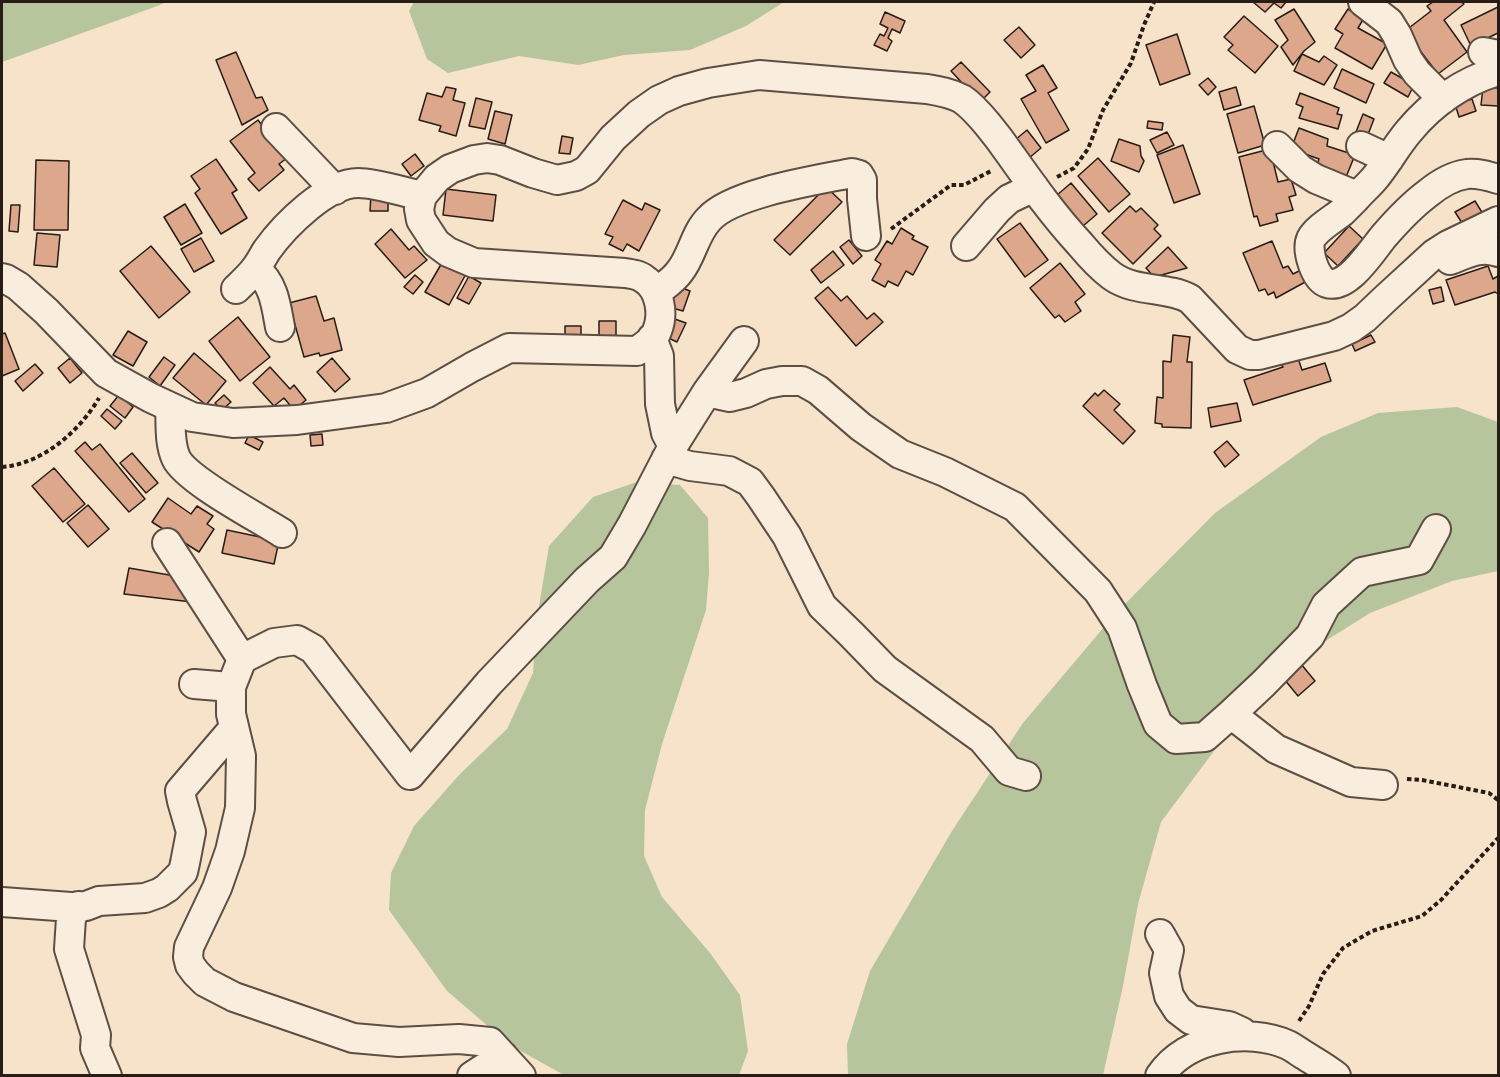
<!DOCTYPE html>
<html>
<head>
<meta charset="utf-8">
<style>
	body { margin:0 }
	#map { position:relative; width:1500px; height:1077px; overflow:hidden; background:#f6e3ca; font-family:"IM FELL French Canon",serif }
	canvas { display:block }
	.frame { position:absolute; inset:0; border:3px solid #281c17; pointer-events:none }
</style>
</head>
<body>
<div id="map">
<canvas width="1500" height="1077"></canvas>
<div class="frame"></div>
</div>
<script>
const context = document.querySelector('canvas').getContext('2d');
context.lineJoin = 'round';
function fillPath(path, color) {
  context.fillStyle = color;
  context.fill(path, 'evenodd');
}
function strokePath(path, color, width, dash) {
  context.strokeStyle = color;
  context.lineWidth = width;
  context.lineCap = dash ? 'butt' : 'round';
  context.setLineDash(dash || []);
  context.stroke(path);
}
const green = new Path2D(`
	M2 2H166L160 5 2 62Z
	M414 2H784L746 26 690 50 624 55 578 65 519 56 448 73 427 59 409 11Z
	M1457 407 1498 422V571L1452 581 1370 613 1300 657 1255 696 1161 822 1138 904 1123 986 1103 1075H848L847 1044 870 971 952 831 1023 723 1115 614 1215 513 1321 437 1378 413Z
	M637 482 680 485 708 518 709 573 706 610 662 744 645 810 644 856 662 897 710 953 740 995 748 1051 739 1075H564L510 1045 447 991 389 910 391 873 414 826 460 774 507 729 533 673 537 618 549 546 593 497Z`);
const building = new Path2D(`
	M1253 2H1286L1281 8 1274 3 1265 12Z
	M1433 2H1461L1464 4 1444 20 1467 52 1438 74 1405 31 1431 11 1427 6Z
	M1498 7V33L1471 46 1461 25Z
	M1294 9 1315 42 1304 51 1293 65 1281 47 1288 40 1275 20Z
	M1348 9 1364 18 1358 28 1387 44 1372 69 1335 48 1343 34 1335 29Z
	M885 12 905 21 900 33 892 29 888 38 892 41 887 51 874 45 880 34 884 36 888 28 880 24Z
	M1244 16 1278 46 1255 73 1228 50 1233 45 1224 37Z
	M1019 27 1035 45 1021 58 1004 40Z
	M1177 34 1190 74 1160 85 1146 45Z
	M236 52 256 98 262 97 268 110 242 125 216 60Z
	M1302 54 1319 62 1324 56 1337 65 1324 85 1294 71Z
	M961 62 990 92 980 102 951 71Z
	M1043 65 1057 88 1048 93 1069 130 1046 143 1021 99 1036 91 1026 75Z
	M1342 69 1374 84 1366 103 1334 88Z
	M1391 72 1414 85 1408 97 1384 83Z
	M1208 78 1216 87 1208 95 1199 85Z
	M446 87 456 89 453 100 465 103 456 136 439 131 441 126 419 120 427 93 442 97Z
	M1236 87 1241 105 1224 110 1219 92Z
	M1483 87 1498 88V106L1481 105Z
	M1300 93 1339 108 1337 114 1342 115 1338 129 1299 118 1303 107 1296 104Z
	M476 98 492 102 485 129 469 126Z
	M1472 99 1476 111 1459 117 1455 104Z
	M1254 106 1265 145 1238 153 1227 114Z
	M495 111 512 115 505 144 488 139Z
	M1363 114 1374 119 1367 137 1356 132Z
	M258 120 287 158 279 164 284 170 259 191 248 179 255 173 230 141Z
	M1148 121 1163 123 1162 130 1147 128Z
	M1299 128 1328 139 1327 146 1355 155 1346 177 1317 165 1319 159 1291 149Z
	M1027 130 1041 148 1029 158 1015 140Z
	M1167 132 1174 145 1157 153 1150 140Z
	M562 136 573 138 570 154 559 153Z
	M1119 139 1140 146 1141 156 1144 161 1139 172 1111 161Z
	M1183 145 1200 194 1174 203 1157 155Z
	M1270 149 1278 182 1291 179 1296 195 1289 197 1293 210 1276 214 1278 221 1260 226 1257 216 1254 217 1239 157Z
	M415 154 424 166 411 176 402 164Z
	M1098 158 1130 194 1109 212 1078 176Z
	M216 159 237 190 232 193 247 218 221 234 195 193 200 189 191 176Z
	M36 160 69 161 68 230H34Z
	M1071 183 1097 214 1083 226 1056 196Z
	M826 187 842 202 790 255 774 240Z
	M446 189 496 195 493 221 443 215Z
	M371 194 388 195V211H370Z
	M623 200 642 210 645 203 660 210 639 251 627 244 623 251 609 244 613 237 605 234Z
	M1475 201 1483 214 1464 226 1455 212Z
	M185 204 202 233 181 245 164 217Z
	M11 205H20L18 232 9 231Z
	M1130 206 1136 212 1141 208 1158 225 1154 229 1161 236 1133 264 1102 233Z
	M1020 223 1048 260 1025 277 997 239Z
	M1349 226 1363 239 1338 266 1324 253Z
	M901 228 914 236 912 239 928 247 913 275 906 271 898 286 888 281 885 287 872 280 881 264 875 260 887 241 892 244Z
	M391 229 409 250 414 246 427 260 405 278 375 244Z
	M37 233 60 235 57 267 34 265Z
	M201 238 214 261 194 272 181 249Z
	M849 240 862 256 853 264 840 247Z
	M1272 241 1283 268 1288 266 1293 274 1301 270 1307 281 1276 298 1274 292 1268 295 1265 289 1259 291 1243 253Z
	M151 246 190 292 159 318 120 271Z
	M1168 247 1187 268 1154 277 1146 268Z
	M833 251 844 265 821 283 811 270Z
	M443 261 466 274 449 305 425 292Z
	M1060 263 1085 294 1075 302 1081 311 1065 322 1059 315 1055 318 1030 288Z
	M1488 266 1493 279 1498 276V294L1495 292 1455 305 1446 280Z
	M415 275 423 282 413 294 404 287Z
	M469 276 481 283 469 304 457 298Z
	M677 286 690 291 683 311 669 307Z
	M828 287 841 301 847 296 867 319 874 313 883 322 856 346 815 298Z
	M1441 287 1444 301 1433 304 1429 290Z
	M316 296 324 321 334 318 342 350 320 356 319 353 304 357 289 303Z
	M238 317 270 357 240 381 209 341Z
	M672 318 686 323 677 342 664 336Z
	M599 321H616V337H599Z
	M565 326H581V337H565Z
	M128 331 147 342 133 366 113 355Z
	M5 333 19 369 2 376V334Z
	M1173 335 1190 337 1187 362H1192L1191 428 1162 427V424L1155 423 1157 397 1163 398V361L1171 362Z
	M1371 335 1375 342 1355 351 1352 344Z
	M194 353 226 381 206 405 173 378Z
	M164 357 175 365 160 386 149 377Z
	M70 358 82 373 70 383 58 368Z
	M332 358 350 379 335 392 317 372Z
	M1298 358 1302 370 1325 363 1331 381 1253 405 1244 380 1283 367 1281 364Z
	M35 364 43 373 23 391 15 381Z
	M270 367 290 389 294 385 306 400 294 410 284 398 274 406 253 383Z
	M1104 390 1120 404 1114 410 1135 431 1123 444 1083 406 1095 393 1098 396Z
	M119 395 133 407 125 418 110 406Z
	M224 395 231 402 222 410 215 403Z
	M1237 403 1241 421 1211 427 1208 408Z
	M107 409 122 421 115 429 101 416Z
	M322 434 323 445 311 446 310 435Z
	M249 435 263 442 259 450 245 443Z
	M1227 441 1239 455 1225 467 1214 452Z
	M85 442 92 450 100 444 145 499 129 512 75 451Z
	M132 453 158 483 146 493 120 463Z
	M54 468 85 504 63 522 32 486Z
	M168 498 191 514 197 506 213 516 207 524 214 529 199 552 152 522Z
	M88 505 109 529 88 547 67 523Z
	M227 530 279 541 274 564 222 553Z
	M129 568 175 576 192 602 124 594Z
	M1301 664 1315 681 1298 696 1284 679Z`);
const path = new Path2D(`
	M1057 177 1074 168 1088 149 1103 110 1131 63 1144 25 1154 2
	M891 229 951 185H964L991 171
	M2 467C42 464 79 432 99 398
	M1407 779 1422 780 1489 793 1498 800
	M1299 1021 1309 1006 1323 974 1343 948 1372 931 1422 916 1441 900 1498 838`);
const minor = new Path2D(`
	M1363 2 1389 22 1397 35 1408 60 1417 73 1443 99
	M1483 52 1498 55
	M1498 71C1464 81 1432 103 1409 131 1396 146 1387 164 1374 179 1368 186 1361 192 1355 199 1351 203 1346 208 1342 212 1333 219 1316 229 1311 239 1306 250 1315 279 1327 283 1348 290 1373 249 1384 236 1397 221 1411 206 1427 194 1439 184 1452 176 1467 174 1478 173 1488 176 1498 179
	M276 128 335 190
	M1277 146 1300 169 1316 179 1357 196
	M1361 146 1389 159
	M966 246 997 210 1009 199 1034 187
	M1450 260C1468 253 1480 246 1498 252
	M256 269C274 284 276 305 280 327
	M2 278 6 279 18 286 46 311 106 373 151 398 192 417 233 423 297 420 386 408 427 393 472 367 509 348 637 351C644 346 654 340 657 331 664 314 660 289 644 279 639 275 632 274 625 273L474 263 448 252 436 243 421 220 419 209 422 196 437 178 450 169 474 160 487 158 500 160 533 173 557 180 576 176 587 170 613 138 639 114 659 100 679 91 708 83 759 75 927 89C939 91 951 93 962 99 977 109 999 138 1010 154 1032 185 1054 216 1080 244 1090 256 1100 267 1112 276 1136 293 1167 286 1190 299L1237 349 1250 355H1259L1334 336 1351 328 1365 318 1385 299 1434 254 1448 245 1498 221
	M236 289C242 283 250 276 255 269 260 263 263 256 267 250 285 225 327 183 358 183 377 183 403 192 422 196
	M656 293C664 286 674 280 680 271 692 256 695 233 709 219 732 193 817 180 852 173L859 175 862 180V199L866 236
	M652 338 659 356 660 404 666 433 673 446
	M707 392 730 397 746 393 766 384 782 381H802L818 390 861 427 900 454 945 472 1015 507 1098 591 1122 628 1142 685 1158 724 1176 739 1205 737 1231 714 1276 749 1351 782 1383 785
	M170 407C171 423 169 443 176 458 186 480 259 518 282 533
	M666 459 690 466 729 471 750 482 761 497 787 536 822 606 851 634 885 669 982 739 1009 771 1026 776
	M167 543 242 659
	M194 684 231 687
	M1231 714 1263 684 1310 636 1326 605 1362 572 1419 560 1436 529
	M2 902 71 907 86 906 99 901 145 898 159 893 167 888 183 872 185 863 191 832 182 801 180 791 233 729
	M78 906 71 918 69 949 96 1035 95 1048 107 1076
	M1160 934 1169 950 1164 973 1169 996 1178 1010 1191 1020 1229 1026 1242 1032
	M472 1076 503 1056
	M521 1076 490 1042 459 1039 399 1042 353 1038 234 997 205 982 196 973 190 965 188 957 189 947 217 888 230 851 240 808 241 756 231 714V687L242 659 274 643 297 640 313 649 410 775 489 683 587 580 613 557 632 525 673 446 707 392 744 341
	M1160 1076C1186 1037 1248 1027 1288 1045 1294 1048 1299 1052 1304 1055 1315 1062 1326 1068 1336 1076`);
fillPath(green, '#b6c59b');
fillPath(building, '#dca78a');
strokePath(building, '#281c17', 1.5);
strokePath(minor, '#5c4e44', 32);
strokePath(path, '#281c17', 4, [4.5, 3]);
strokePath(minor, '#f9eddd', 28);
</script>
</body>
</html>
